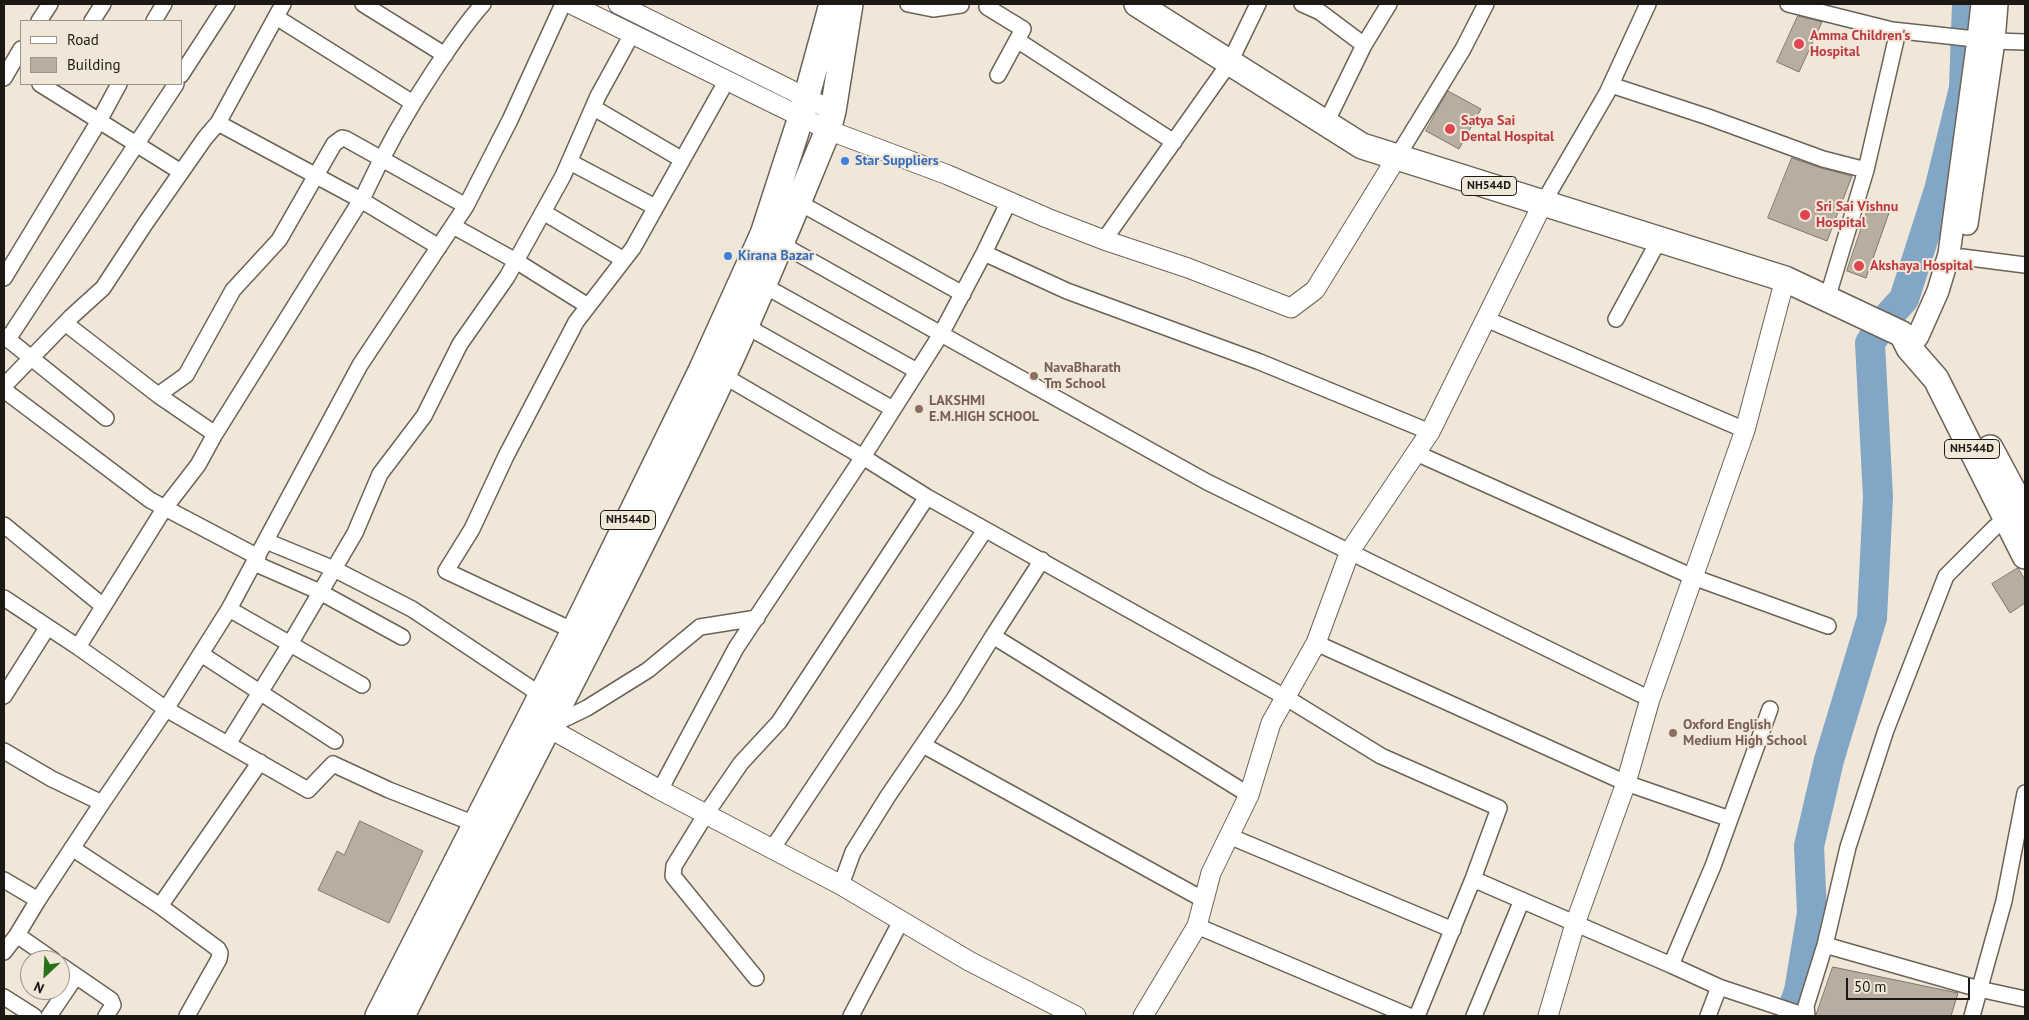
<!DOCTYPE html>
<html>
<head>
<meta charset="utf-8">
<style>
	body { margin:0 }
	#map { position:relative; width:2029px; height:1020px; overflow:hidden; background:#f0e7d8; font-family:"PT Sans",sans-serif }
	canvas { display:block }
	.frame { position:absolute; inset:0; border:5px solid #1c1914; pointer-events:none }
	.legend { position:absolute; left:20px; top:20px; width:162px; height:65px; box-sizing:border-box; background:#f0e7d8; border:1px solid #9b958a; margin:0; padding:6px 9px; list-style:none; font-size:15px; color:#1c1914 }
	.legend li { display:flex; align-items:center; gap:10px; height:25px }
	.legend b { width:25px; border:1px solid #9b958a }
	.north { position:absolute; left:20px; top:950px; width:50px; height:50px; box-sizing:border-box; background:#f0e7d8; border:1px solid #9b958a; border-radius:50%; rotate:205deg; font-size:14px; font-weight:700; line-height:20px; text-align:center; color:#1c1914 }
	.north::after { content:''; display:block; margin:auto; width:18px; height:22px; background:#267318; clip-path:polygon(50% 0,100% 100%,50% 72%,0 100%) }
	.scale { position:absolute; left:1846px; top:978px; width:124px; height:22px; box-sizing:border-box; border:2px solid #1c1914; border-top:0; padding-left:6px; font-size:15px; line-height:18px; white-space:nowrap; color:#1c1914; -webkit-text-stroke:4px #f0e7d8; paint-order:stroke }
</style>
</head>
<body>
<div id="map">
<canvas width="2029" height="1020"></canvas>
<div class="frame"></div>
<ul class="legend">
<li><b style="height:6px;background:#fff"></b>Road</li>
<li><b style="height:14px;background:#b7aea1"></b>Building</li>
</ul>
<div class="north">N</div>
<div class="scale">50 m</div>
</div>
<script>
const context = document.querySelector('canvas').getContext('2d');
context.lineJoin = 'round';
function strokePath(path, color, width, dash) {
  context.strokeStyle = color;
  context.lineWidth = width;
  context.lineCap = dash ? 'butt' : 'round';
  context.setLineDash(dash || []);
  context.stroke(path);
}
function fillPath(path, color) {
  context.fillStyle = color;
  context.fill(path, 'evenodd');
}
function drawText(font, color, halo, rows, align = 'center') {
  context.font = font + ' "PT Sans",sans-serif';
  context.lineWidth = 4;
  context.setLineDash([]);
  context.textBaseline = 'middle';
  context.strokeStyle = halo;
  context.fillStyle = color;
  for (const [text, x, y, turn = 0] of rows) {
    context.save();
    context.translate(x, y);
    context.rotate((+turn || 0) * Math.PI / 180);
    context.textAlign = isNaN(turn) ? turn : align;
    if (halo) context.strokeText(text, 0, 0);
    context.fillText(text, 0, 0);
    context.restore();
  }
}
const river = new Path2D(`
	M1790 1016 1799 991 1812 913 1809 846 1829 760 1872 618 1878 497 1870 343 1885 320 1904 299 1939 190 1964 88 1967 4`);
const building = new Path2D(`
	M1798 16 1822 22 1799 72 1777 62Z
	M1448 91 1481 109 1459 149 1426 131Z
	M1792 158 1821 168 1852 176 1827 241 1768 218Z
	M1870 203 1890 210 1866 278 1847 271Z
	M2018 568 2025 580V603L2010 613 1992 584Z
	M360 821 423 851 389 923 318 890 337 851 344 855Z
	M1833 967 1958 993 1951 1016H1816Z`);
const minor = new Path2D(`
	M363 4 445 55
	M908 4 933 9 961 5
	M1302 4 1320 12 1364 45 1326 123
	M1788 4 1892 30 1994 41 2025 42
	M987 7 1023 29 998 75
	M276 17 413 103
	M39 21 50 4
	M92 21 103 4
	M154 21 164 4
	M1017 40 1174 142
	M1364 45 1389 4
	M181 75 227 4
	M4 78 21 49
	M40 84 181 172
	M1611 85 1708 117 1823 159 1866 170 1898 31
	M594 108 681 159
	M218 123 283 4
	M1397 157 1463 49 1486 4
	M570 162 655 207
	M1009 201 984 253 941 334 1207 482 1650 699
	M798 202 963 294
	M1543 203 1607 93 1648 4
	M466 206 510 120 563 4
	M543 212 624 260
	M453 226 516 261 588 306
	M1104 240 1230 62 1258 4
	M781 244 941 334 863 457 927 497 1285 697 1381 756 1499 808 1473 879 1417 1016
	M984 253 1067 291 1260 362 1430 432
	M1962 257 2025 265
	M4 278 99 121 119 84
	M763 285 917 371
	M1827 299 1866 170
	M1486 319 1745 430
	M1616 319 1659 240
	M65 323 158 395 186 375 233 290 279 240 334 144 342 138 346 139 466 206 360 365 229 609 166 709 78 647 164 509 198 465 215 434 364 195C384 152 407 111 433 72 449 48 464 25 483 4
	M746 326 893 409
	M4 336 106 418
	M8 339 176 84
	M4 386 71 317 103 288 145 224 205 138 218 123 361 200 439 247
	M4 390 150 500 258 557
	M158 395 215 434
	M1416 453 1693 577 1828 626
	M4 525 103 606
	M266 541 334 569 412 609 541 695
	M254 563 320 592 402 637
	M4 598 78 647
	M229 609 362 685
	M574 631 446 571 472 529 506 456 576 322 633 248 727 80
	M993 636 1042 560
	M1316 643 1626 783 1730 819
	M201 654 335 741
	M4 696 47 628
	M550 726 587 708 648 670 700 627 757 618
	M228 744 290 644 355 533 380 474 424 416 460 344 507 277 563 176 598 96 632 34
	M923 745 1204 900
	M4 751 52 779 102 803 166 709 308 790 333 764 389 790 475 824
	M660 790 736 648 863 457 724 376
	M1229 836 1453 930
	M72 848 160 906 218 949 220 953 219 959 187 1016
	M772 849 985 530
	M1473 879 1671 965 1713 866 1770 709
	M4 880 38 900
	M841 885 853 852 888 796 954 699 993 636 1249 795
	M160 906 260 762
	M1197 926 1409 1016
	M17 935 53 960
	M1825 945 1979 989 2025 999
	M4 952 17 935 38 900 102 803
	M60 965 111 1000 113 1005 106 1016
	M1671 965 1719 987 1806 1016
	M756 978 673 876 674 866 706 814 741 763 779 722 927 497
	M4 997 34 1016
	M49 1016 76 976
	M851 1016 901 921
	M1474 1016 1522 900
	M1708 1016 1719 987
	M1807 1016 1806 1006 1825 945 1848 847 1886 730 1946 576 1994 528 2007 518
	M1972 1016 2004 901 2025 793`);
const tertiary = new Path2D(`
	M571 4 828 130 948 175 1047 218 1104 240 1188 268 1291 308 1315 290 1397 157
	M618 4 833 111
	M538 722 660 790 841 885 969 961 1076 1016
	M1143 1016 1197 926 1211 873 1249 795 1271 723 1316 643 1350 551 1430 432 1543 203
	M1548 1016 1575 924 1626 783 1650 699 1745 430 1785 279`);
const secondary = new Path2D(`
	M1967 224 1994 41 1997 4
	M1909 348 1918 336 1938 291 1949 254 1978 39 1982 4`);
const trunk = new Path2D(`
	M1137 4 1362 146 1785 279 1902 334 1909 348 1936 379 2025 556
	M1990 448 2025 513
	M378 1016 574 631 701 371 763 234 801 117 832 4
	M402 1016C507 802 622 592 723 376 761 295 794 212 828 130L833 111 850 4`);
const markers = [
	[1799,44,6,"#e0444e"],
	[1450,129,6,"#e0444e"],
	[845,161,5,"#3f7fe0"],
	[1805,215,6,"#e0444e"],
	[728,256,5,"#3f7fe0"],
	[1859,266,6,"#e0444e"],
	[1034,376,5,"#8d6e63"],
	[919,409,5,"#8d6e63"],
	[1673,733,5,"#8d6e63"]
];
const shields = [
	[1489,186,55],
	[1972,449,55],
	[628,520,55]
];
const shieldNames = [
	["NH544D",1489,186],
	["NH544D",1972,449],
	["NH544D",628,520]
];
const healthNames = [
	["Amma Children's",1810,36],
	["Hospital",1810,52],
	["Satya Sai",1461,121],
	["Dental Hospital",1461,137],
	["Sri Sai Vishnu",1816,207],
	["Hospital",1816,223],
	["Akshaya Hospital",1870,266]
];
const shopNames = [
	["Star Suppliers",855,161],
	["Kirana Bazar",738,256]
];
const educationNames = [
	["NavaBharath",1044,368],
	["Tm School",1044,384],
	["LAKSHMI",929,401],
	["E.M.HIGH SCHOOL",929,417],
	["Oxford English",1683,725],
	["Medium High School",1683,741]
];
strokePath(river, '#81a6c6', 30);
fillPath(building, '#b7aea1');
strokePath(building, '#7f776a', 1);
strokePath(minor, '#6b6356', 18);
strokePath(tertiary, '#6b6356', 21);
strokePath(secondary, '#6b6356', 24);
strokePath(trunk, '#6b6356', 28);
strokePath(minor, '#fff', 15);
strokePath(tertiary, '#fff', 19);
strokePath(secondary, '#fff', 21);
strokePath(trunk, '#fff', 25);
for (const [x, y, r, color] of markers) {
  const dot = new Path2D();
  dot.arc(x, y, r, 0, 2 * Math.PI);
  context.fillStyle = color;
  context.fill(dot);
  strokePath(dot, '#f0e7d8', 2);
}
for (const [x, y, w] of shields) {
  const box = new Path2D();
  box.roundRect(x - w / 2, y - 9.5, w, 19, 4);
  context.fillStyle = '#f0e7d8';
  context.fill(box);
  strokePath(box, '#1c1914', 1);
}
drawText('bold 12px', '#1c1914', null, shieldNames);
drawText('bold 14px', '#be3a42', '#f0e7d8', healthNames, 'left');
drawText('bold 14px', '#366cbe', '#f0e7d8', shopNames, 'left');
drawText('bold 14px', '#785e54', '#f0e7d8', educationNames, 'left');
</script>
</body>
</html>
